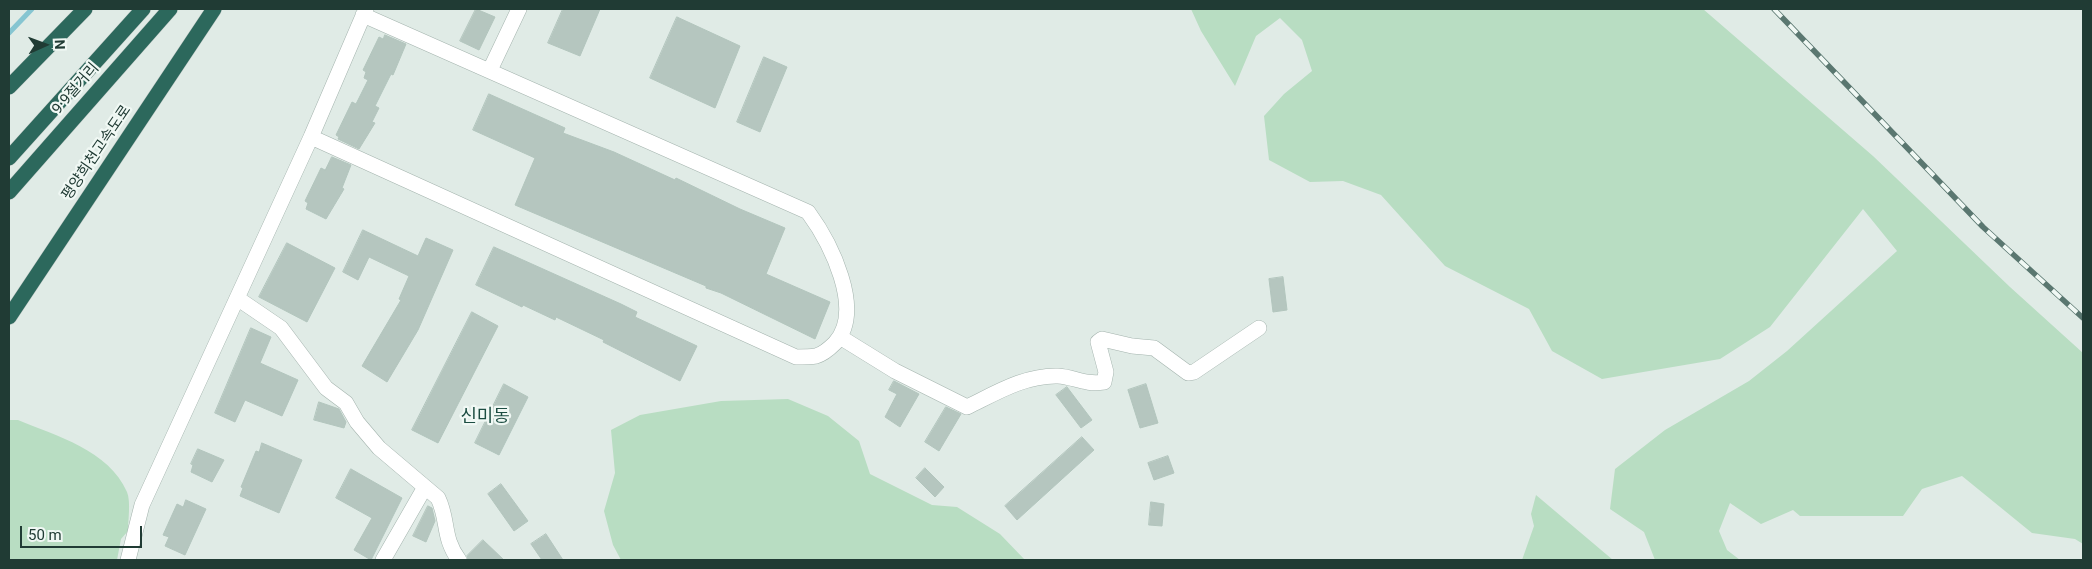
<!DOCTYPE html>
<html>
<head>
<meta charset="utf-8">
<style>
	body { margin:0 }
	#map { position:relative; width:2092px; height:569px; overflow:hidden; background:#e0ebe6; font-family:Roboto,sans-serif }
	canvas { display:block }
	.frame { position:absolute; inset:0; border:10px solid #203b34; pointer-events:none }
	.north { position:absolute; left:20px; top:20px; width:50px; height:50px; -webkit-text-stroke:4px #f0f8f4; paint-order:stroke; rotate:88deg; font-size:14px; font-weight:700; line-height:20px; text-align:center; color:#203b34 }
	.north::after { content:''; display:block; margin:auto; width:18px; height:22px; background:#203b34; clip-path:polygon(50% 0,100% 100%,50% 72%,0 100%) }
	.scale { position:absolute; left:20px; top:526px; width:122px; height:22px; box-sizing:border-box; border:2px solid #203b34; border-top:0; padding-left:6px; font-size:15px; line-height:18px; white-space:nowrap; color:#203b34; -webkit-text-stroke:4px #f0f8f4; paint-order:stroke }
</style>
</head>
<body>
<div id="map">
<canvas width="2092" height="569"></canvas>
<div class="frame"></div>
<div class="north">N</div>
<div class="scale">50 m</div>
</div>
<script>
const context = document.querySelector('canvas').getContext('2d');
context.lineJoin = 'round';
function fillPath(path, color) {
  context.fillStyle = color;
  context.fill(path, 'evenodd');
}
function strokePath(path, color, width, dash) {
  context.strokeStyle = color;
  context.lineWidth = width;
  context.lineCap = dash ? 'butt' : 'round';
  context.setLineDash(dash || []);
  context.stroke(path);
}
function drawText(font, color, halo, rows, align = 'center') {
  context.font = font + ' Roboto,"Noto Sans KR",sans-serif';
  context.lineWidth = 4.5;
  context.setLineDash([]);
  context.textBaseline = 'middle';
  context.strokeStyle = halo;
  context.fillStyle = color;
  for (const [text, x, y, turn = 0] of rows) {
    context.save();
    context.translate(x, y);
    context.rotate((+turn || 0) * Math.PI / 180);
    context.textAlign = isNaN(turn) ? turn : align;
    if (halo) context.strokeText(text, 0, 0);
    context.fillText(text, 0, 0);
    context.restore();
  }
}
const green = new Path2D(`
	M1191 9H1703L1873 156 2010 287 2083 353V544L2075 539 2032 533 1962 476 1922 489 1903 516H1800L1793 510 1761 524 1730 503 1719 531 1727 550 1740 560H1655L1644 532 1610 509 1615 469 1665 430 1749 381 1787 351 1897 251 1863 209 1770 327 1720 359 1602 379 1552 351 1529 309 1445 266 1381 195 1343 181 1310 182 1269 160 1264 116 1284 94 1312 71 1302 40 1280 18 1256 36 1235 86 1201 31Z
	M788 399 828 416 859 441 870 474 932 505 957 507 1000 534 1025 560H621L613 545 604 511 615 473 611 430 640 415 721 401Z
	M9 420H18C56 436 109 450 127 492 131 502 128 520 128 531L121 539 117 560H9Z
	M1536 495 1613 560H1522L1534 526 1531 514Z`);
const stream = new Path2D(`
	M9 33 32 9`);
const building = new Path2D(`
	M476 9 495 17 479 50 460 41Z
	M563 9H600L580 56 548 43Z
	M677 17 740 46 715 108 650 78Z
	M385 35 406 44 393 75 391 74 375 106 379 108 372 122 375 123 359 149 338 139 339 137 336 135 352 102 356 104 368 80 364 78 366 72 363 70 379 37 383 39Z
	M764 57 787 67 760 132 737 122Z
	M489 94 565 128 563 133 614 152 675 180 676 178 740 209 785 228 766 274 830 302 815 339 721 293 706 288V286L515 205 535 158 473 130Z
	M332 157 351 165 342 188 344 189 326 219 306 209 308 203 305 201 321 168 325 170Z
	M363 230 418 256 426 238 453 250 418 330 387 382 362 366 401 300 399 299 409 276 369 257 358 280 343 272Z
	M287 243 335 268 307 322 259 297Z
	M494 247 621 304 637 312 635 317 697 346 680 381 603 342 604 340 556 317 555 320 523 305 522 307 476 285Z
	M1283 277 1287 310 1273 312 1269 279Z
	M472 312 498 326 438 443 412 430Z
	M251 328 271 337 260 363 298 380 282 416 245 400 235 422 215 413Z
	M894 381 919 394 900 427 885 417 897 394 889 390Z
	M504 384 528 397 499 455 475 443Z
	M1146 384 1158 423 1140 428 1128 390Z
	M1067 387 1092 420 1081 428 1056 395Z
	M319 402 339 409 346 422 344 428 314 420Z
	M946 407 961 414 939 451 925 442Z
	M1082 437 1094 450 1017 520 1005 506Z
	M262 443 302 460 279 513 240 496 243 488 241 487 256 451 259 452Z
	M198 449 224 460 212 482 191 472 193 465 191 464Z
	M1168 456 1174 473 1154 480 1148 463Z
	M925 468 944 487 935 497 916 478Z
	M351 469 402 498 371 560 354 550 372 518 336 498Z
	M501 484 528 521 514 531 488 494Z
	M186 500 206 509 185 555 165 546 169 537 163 535 177 504 183 507Z
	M1151 502 1164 504 1162 526 1149 525Z
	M428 506 432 508 435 521 426 542 413 536Z
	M546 534 563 560H542L531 544Z
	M483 540 504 560H468L467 556Z`);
const street = new Path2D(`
	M490 70 519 9
	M311 137 796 357C803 357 810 357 816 356 823 354 829 349 835 343 865 310 830 242 808 212L363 15
	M237 298 281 328 326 388 346 403 357 422 379 448 438 498C449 521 442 537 459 560
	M840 337 895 371 967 407C996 393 1025 375 1058 376 1075 377 1084 385 1104 382L1106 372 1098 342 1102 339 1132 346 1154 348 1188 373 1194 372 1259 328
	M128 560 142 505 311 137 366 9
	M383 560 425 487`);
const highway = new Path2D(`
	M9 87 85 9
	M9 158 143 9
	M9 192 170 9
	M9 317 214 9`);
const rail = new Path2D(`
	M1774 9 1983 227 2083 318`);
const streetNames = [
	["9·9절거리",76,89,-49],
	["평양희천고속도로",97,153,-56]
];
const quarterNames = [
	["신미동",485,417]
];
fillPath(green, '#b8ddc2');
strokePath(stream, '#86c5d1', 5);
fillPath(building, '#b5c6bf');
strokePath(building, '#b2c5bd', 1);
strokePath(street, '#a3b3ad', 16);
strokePath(highway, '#c1c8c6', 16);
strokePath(street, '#fff', 15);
strokePath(highway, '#2c685c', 15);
strokePath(rail, '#5a7770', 5.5);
strokePath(rail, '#f0f8f4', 4, [11]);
drawText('15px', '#203b34', '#f0f8f4', streetNames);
drawText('18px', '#1c4d42', '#f0f8f4', quarterNames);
</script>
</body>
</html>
